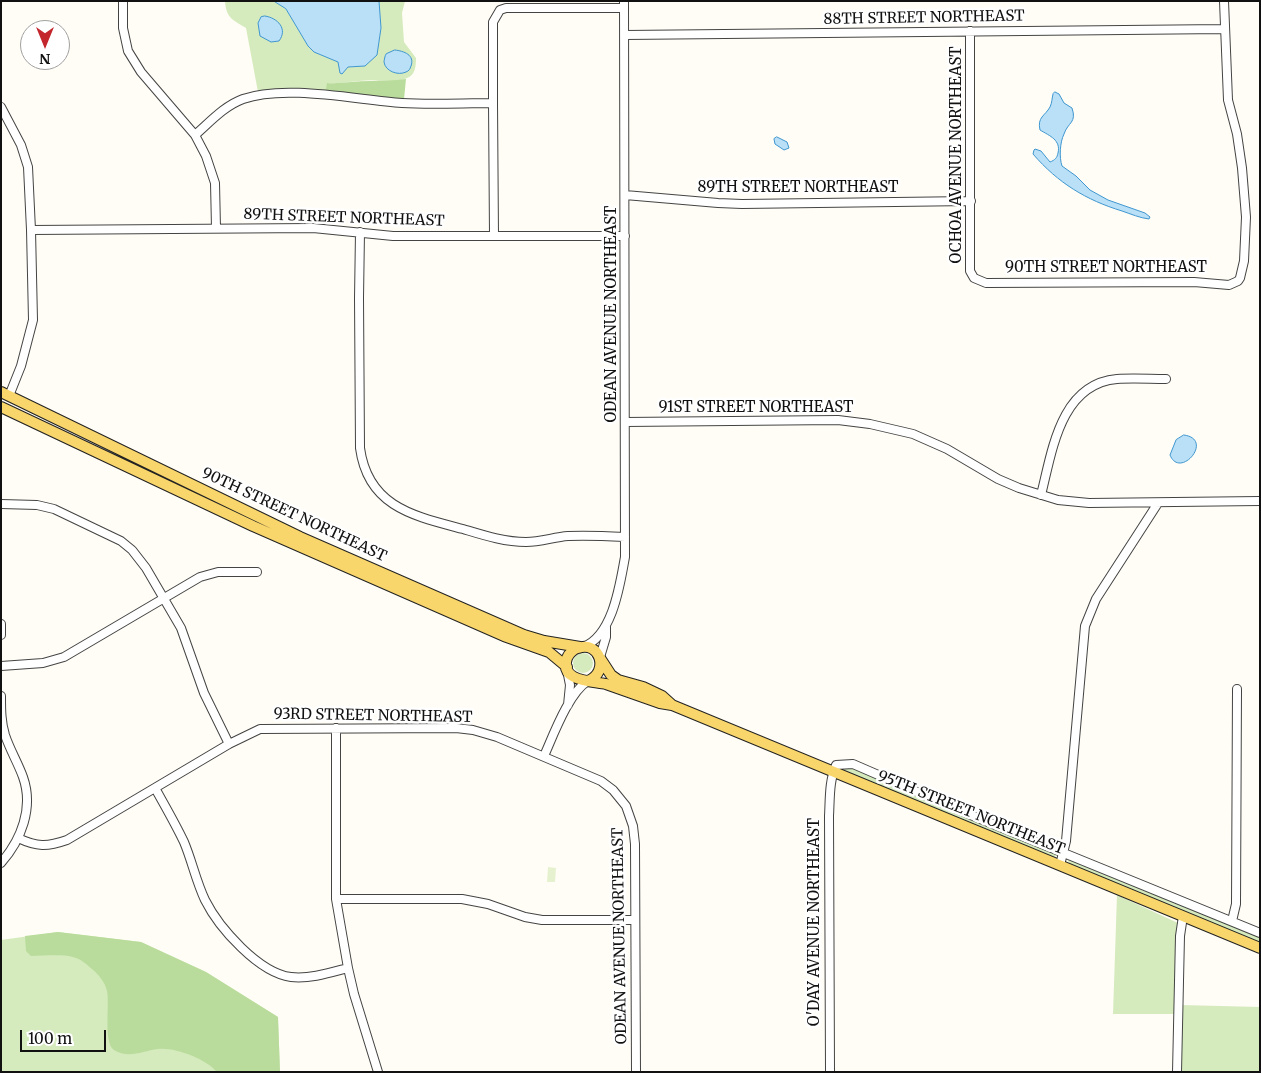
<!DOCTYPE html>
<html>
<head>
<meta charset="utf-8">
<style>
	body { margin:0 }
	#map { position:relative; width:1261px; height:1073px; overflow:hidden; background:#fffdf5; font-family:Merriweather,serif }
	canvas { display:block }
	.frame { position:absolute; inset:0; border:2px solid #111; pointer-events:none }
	.north { position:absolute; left:20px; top:20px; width:50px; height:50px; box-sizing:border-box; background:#fff; border:1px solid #a0a0a0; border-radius:50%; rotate:180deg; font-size:14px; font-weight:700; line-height:20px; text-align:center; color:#111 }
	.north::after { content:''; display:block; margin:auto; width:18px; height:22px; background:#c4262e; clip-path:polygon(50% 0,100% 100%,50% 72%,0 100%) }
	.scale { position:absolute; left:20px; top:1030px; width:86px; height:22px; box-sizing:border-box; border:2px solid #111; border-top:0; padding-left:6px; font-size:15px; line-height:18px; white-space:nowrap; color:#111; -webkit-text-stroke:4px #fff; paint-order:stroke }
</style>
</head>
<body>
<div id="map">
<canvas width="1261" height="1073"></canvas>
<div class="frame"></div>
<div class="north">N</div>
<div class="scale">100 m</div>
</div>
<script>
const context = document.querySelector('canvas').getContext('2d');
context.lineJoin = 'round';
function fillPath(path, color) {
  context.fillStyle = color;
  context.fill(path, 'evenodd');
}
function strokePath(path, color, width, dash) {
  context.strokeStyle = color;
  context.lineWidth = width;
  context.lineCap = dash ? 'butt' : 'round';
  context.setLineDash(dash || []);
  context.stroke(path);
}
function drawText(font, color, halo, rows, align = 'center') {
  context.font = font + ' Merriweather,serif';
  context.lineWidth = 5;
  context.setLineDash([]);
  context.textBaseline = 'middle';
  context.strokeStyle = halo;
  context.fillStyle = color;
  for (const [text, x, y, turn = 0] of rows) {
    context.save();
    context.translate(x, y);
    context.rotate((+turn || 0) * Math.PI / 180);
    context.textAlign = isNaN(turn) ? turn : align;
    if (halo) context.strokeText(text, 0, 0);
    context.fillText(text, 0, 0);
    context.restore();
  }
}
const green = new Path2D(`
	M225 1H274L286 9 308 46 314 52 339 62 340 73 348 67H357L378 46 381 28 379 1H405L402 13 404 42 416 58C416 67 415 75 407 78 397 83 385 80 375 80 359 80 343 84 328 83L327 92H258L246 28C233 20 226 18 225 1Z
	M573 663a10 10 0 1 1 20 0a10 10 0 1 1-20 0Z
	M842 768 854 769 1058 855 1054 857 842 770Z
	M1071 858 1260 937V943L1070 864 1067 859Z
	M1117 895 1178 923 1176 1014H1113Z
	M58 932 141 942 206 972 278 1017 280 1072H1V940Z
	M1181 1005 1260 1007V1072H1179Z`);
const forest = new Path2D(`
	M406 79 404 99 327 92 326 89 327 83C341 84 356 81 370 81 383 80 394 81 406 79Z
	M58 932 141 942 206 972 278 1017 280 1072H217C206 1059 175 1047 158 1049 143 1051 128 1059 114 1050 103 1043 110 1004 107 991 105 982 99 975 92 969 86 964 81 959 73 957 60 954 45 956 31 956L26 951 25 936Z`);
const pitch = new Path2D(`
	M548 867 556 868 555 882H547Z`);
const water = new Path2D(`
	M274 1H379L381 28 377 55 365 66 348 67 342 74 340 73 338 62 314 52 308 46 286 9Z
	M265 16C278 18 288 29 279 41L271 42 260 36 258 23 261 17Z
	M395 50C404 51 415 55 411 66 410 69 409 71 406 72 398 76 385 71 384 62 384 61 385 55 386 54Z
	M1055 92 1059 94 1064 103 1072 108C1077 123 1068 122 1064 134 1060 142 1059 157 1062 166L1076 176 1090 190 1108 200 1145 213 1150 217 1149 219C1140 218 1131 214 1122 211 1086 200 1058 183 1033 154L1034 150 1035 149 1041 151 1050 162C1055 160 1057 158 1058 153 1061 140 1050 136 1040 130 1037 117 1045 116 1050 107 1052 103 1052 98 1053 94Z
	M777 137 787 142 789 148 784 150 775 144 774 139Z
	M1184 435C1215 439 1180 480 1170 455L1176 440Z`);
const minor = new Path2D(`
	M123 1V28L128 51 141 72 195 135 206 156 215 183 216 228
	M970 31V271L974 278 986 283 1194 282 1229 285 1238 281 1240 278 1244 261 1246 217 1242 168 1237 134 1228 100 1224 1
	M625 35 1224 29
	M493 103 494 236
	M1 107 21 145 28 167 31 230 33 320 21 366 9 396
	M195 135C210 122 224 106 243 99 285 84 357 100 402 103 432 105 463 103 493 103V22L500 10 506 8H624
	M625 195 718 203 742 204 971 201
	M31 230 313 228 393 236H625
	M360 232 359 298 360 448C368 507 414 516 463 529 483 535 504 542 526 542 541 542 554 537 568 536 587 535 606 536 625 537
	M625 422 838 420 870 424 913 434 947 449 998 479 1019 488 1058 500 1089 503 1260 501
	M1041 495C1052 452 1060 384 1117 379 1133 378 1150 379 1166 379
	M1 504 37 505 54 509 121 541 132 550 146 568 181 628 204 693 229 744
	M1 624V635
	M583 647C613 636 620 584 625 557L624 1
	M600 657 606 637V627
	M1 666 43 663 64 657 200 577 218 572H257
	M567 670 570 685 568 705
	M1 696C1 710 1 722 5 735 10 750 18 763 23 777 34 808 21 840 1 863
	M336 728V899L348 968 354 994 378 1072
	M544 756C553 736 569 692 588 681
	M155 788C165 806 175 823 184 842 192 861 196 881 205 900 219 928 259 973 291 977 310 979 329 973 348 968
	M18 838C37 847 47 847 67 840L229 744 260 729 456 728 473 730 497 737 601 781 613 790 626 806 633 826 635 844 636 1072
	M1060 865 1066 841 1085 626 1096 599 1158 503
	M336 899H462L488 904 525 917 542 920H635
	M1232 921 1236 904 1237 689
	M830 1072 829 816C830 799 829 781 836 765L853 764 973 816 1260 933
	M1177 1072 1180 936 1183 916`);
const major = new Path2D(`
	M1 392 300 537 524 635 544 641 580 647
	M1 407 253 526 504 636 549 652 567 667
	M600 658 611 675 618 680 643 687 662 696 672 705
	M588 681C610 672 600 640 578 648 574 649 569 653 567 658 559 682 592 681 606 684L660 703 672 705 1260 948`);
const streetNames = [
	["88TH STREET NORTHEAST",924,18,-1],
	["OCHOA AVENUE NORTHEAST",957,155,-90],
	["89TH STREET NORTHEAST",798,188],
	["89TH STREET NORTHEAST",344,218,2],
	["90TH STREET NORTHEAST",1106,268],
	["ODEAN AVENUE NORTHEAST",612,314,-90],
	["91ST STREET NORTHEAST",756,408],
	["90TH STREET NORTHEAST",294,515,25],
	["93RD STREET NORTHEAST",373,716,1],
	["95TH STREET NORTHEAST",971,813,22],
	["O'DAY AVENUE NORTHEAST",815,922,-90],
	["ODEAN AVENUE NORTHEAST",620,936,-91]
];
fillPath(green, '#d5ebbd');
fillPath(forest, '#b9dc9c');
fillPath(pitch, '#e6f2cf');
fillPath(water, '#b9e0f7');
strokePath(water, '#3f96cf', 1);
strokePath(minor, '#444', 10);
strokePath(major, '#222', 12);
strokePath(minor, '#fff', 8);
strokePath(major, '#f9d66b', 10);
drawText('15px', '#111', '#fff', streetNames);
</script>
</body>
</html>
